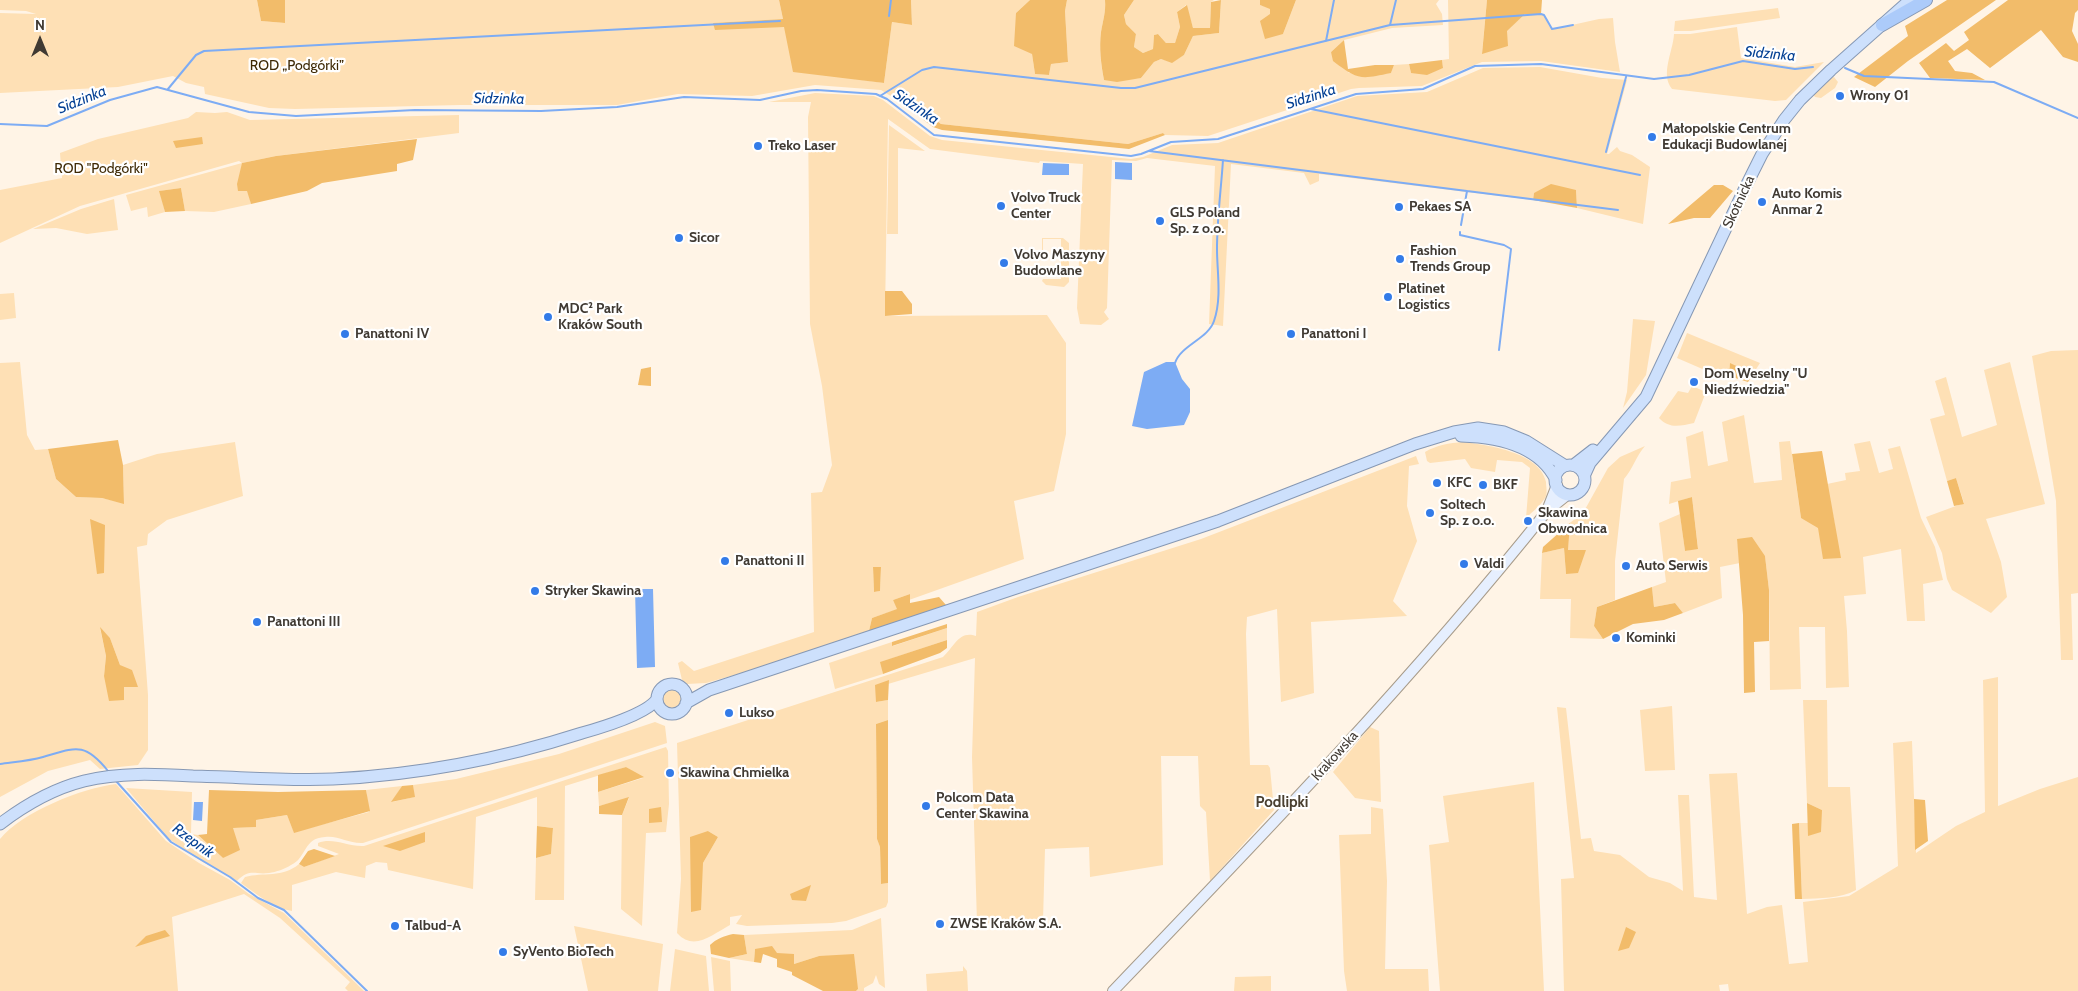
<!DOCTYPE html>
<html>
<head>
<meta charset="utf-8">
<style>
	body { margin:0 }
	#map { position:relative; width:2078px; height:991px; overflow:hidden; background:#fff4e6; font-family:Cabin,sans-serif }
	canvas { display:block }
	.north { position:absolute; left:15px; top:15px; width:50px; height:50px; -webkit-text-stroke:4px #fff; paint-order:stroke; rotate:0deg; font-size:14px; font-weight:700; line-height:20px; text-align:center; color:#403a33 }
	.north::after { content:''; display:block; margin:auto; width:18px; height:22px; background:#403a33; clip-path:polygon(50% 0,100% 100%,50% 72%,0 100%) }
</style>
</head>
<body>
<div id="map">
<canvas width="2078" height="991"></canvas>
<div class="north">N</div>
</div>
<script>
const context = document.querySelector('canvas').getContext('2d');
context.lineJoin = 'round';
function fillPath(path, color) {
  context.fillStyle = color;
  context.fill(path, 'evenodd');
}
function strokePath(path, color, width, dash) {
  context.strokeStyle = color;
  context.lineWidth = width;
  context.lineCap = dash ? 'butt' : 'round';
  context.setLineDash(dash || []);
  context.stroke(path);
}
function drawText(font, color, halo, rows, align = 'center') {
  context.font = font + ' Cabin,sans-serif';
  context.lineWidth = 4.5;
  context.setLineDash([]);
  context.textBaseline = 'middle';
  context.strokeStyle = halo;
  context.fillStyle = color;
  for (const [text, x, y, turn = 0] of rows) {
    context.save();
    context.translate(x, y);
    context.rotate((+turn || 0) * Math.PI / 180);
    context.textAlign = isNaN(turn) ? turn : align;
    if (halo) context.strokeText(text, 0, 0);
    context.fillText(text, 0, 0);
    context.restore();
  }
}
const green = new Path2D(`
	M0 0H257L261 21 285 23V0H779L783 19 714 23 784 27 849 78 884 83 892 22 912 25 911 0H1030L1016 13 1032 54 1035 74 1049 75 1051 64 1068 62 1065 11 1067 0H1105C1106 12 1103 20 1101 32 1099 48 1101 65 1104 80L1141 78 1154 62 1161 59 1172 62 1184 55 1193 36 1219 33 1221 0H1260V5L1270 8V14L1283 34 1296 0H1439L1436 4 1442 14 1443 25 1392 28 1344 40 1331 52 1349 73H1391L1394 65 1409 64 1411 73 1443 68 1442 60 1449 59 1448 0H1487L1482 53 1525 14 1544 15 1549 26 1554 29 1599 19 1613 18 1615 42 1620 72 1541 61 1482 62 1422 86 1359 88 1351 89 1208 136 1165 135 1163 133 1128 144 941 124 899 94 894 98 881 90 815 85 752 96 678 94 617 105H460L295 109 269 108 205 94 204 87 186 83 173 76 118 87 0 93V13L36 14 26 11 0 10Z
	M1134 0H1214L1211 2 1210 28H1193L1186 5 1177 12 1180 27 1175 43H1166L1158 34 1154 35 1153 49 1143 53 1134 47 1136 34 1126 24 1124 15Z
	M1778 8 1780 18 1691 31H1674L1675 21Z
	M1737 27 1741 58 1795 67 1824 62 1786 100 1775 101 1672 89C1660 74 1673 52 1674 34H1690Z
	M1540 67 1602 78 1627 80 1607 154H1609L1617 147 1620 151 1632 155 1650 167 1643 224 1577 208 1576 190 1534 193 1533 200 1524 199 1319 174V181L1310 185 1304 173 1231 164 1223 326 1209 324 1215 166 1147 158 1136 161 1112 160 1107 308 1104 312 1109 319 1101 325 1080 324 1077 308 1083 164 1040 161 1039 163 930 149 888 119 885 316 1047 315 1066 343V434L1054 491 1014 501 1024 559 909 600 910 594 893 600 898 609 872 618 869 631 752 670 706 683 687 684 682 680 678 663 682 661 694 671 814 632 811 493 822 492 832 465 822 386 810 324 808 117 811 102H769L815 93 874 96 883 100 930 136 942 140 1131 159 1143 157 1172 145 1218 143 1357 96 1427 92 1483 68ZM873 567H881L880 591 874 592Z
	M1834 77 1838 82 1835 88 1821 98 1815 97 1813 94 1830 78Z
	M196 112 215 113 227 112 250 120 459 115V133L276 156 242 163 251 204 214 212 185 211 181 188 160 191 165 212 148 217 147 207 131 211 126 195 242 163 239 161 80 206 0 243V190L62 178 60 153 98 139 188 118Z
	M889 125 925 151 898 148V234H887Z
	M114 199 118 230 87 234 56 228 33 229 81 209Z
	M1042 238H1063L1069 243V282L1064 287 1046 285 1042 281 1043 279H1061V239H1043V256H1042Z
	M14 293 16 318 0 320V294Z
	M1633 319 1655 321 1646 375 1623 408 1627 392Z
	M1687 333 1760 363 1753 374 1730 364 1729 376 1714 374 1677 358Z
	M2078 350V593L2071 594 2073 660H2061L2056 501 2032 356 2051 351Z
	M20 362 27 435 35 450 48 449 56 479 76 497 102 498 124 503 123 465 157 454 235 442 243 496 167 520 148 534 147 545 137 547 148 695V750L138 765 100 769 90 760 48 771 0 797V363ZM100 628 110 638 120 665 137 687H124L104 676 106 656Z
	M2010 362 2045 504 1986 519 2001 562 2007 597 1991 613 1952 590 1947 579 1942 553 1926 517 1964 503 1956 478 1947 481 1930 419 1945 415 1935 381 1946 377 1962 437 1997 425 1984 370Z
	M1692 386 1706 392 1694 423C1680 426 1669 429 1659 418L1678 391 1688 393Z
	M1744 415 1754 483 1782 480 1779 442 1790 441 1801 518 1835 526 1827 484 1846 480 1845 473 1860 471 1854 444 1870 441 1879 473 1893 469 1888 449 1900 446 1921 518 1935 547 1943 580 1923 584 1925 621H1907L1901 549 1863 557 1866 594 1844 596 1847 631 1849 687 1826 688 1825 627H1799L1801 689 1770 690 1769 590 1765 556 1737 539 1740 563 1720 567 1722 598 1683 613 1675 603 1654 607 1652 587 1666 582 1659 523 1680 514 1685 551 1698 548 1692 497 1669 504 1671 482 1691 478 1686 437 1703 431 1708 466 1728 461 1722 422Z
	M1463 442C1487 445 1540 452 1546 482 1546 487 1548 494 1545 498 1541 505 1532 512 1526 518L1530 468 1522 462 1497 460 1495 472 1471 468 1465 459 1430 463 1427 461 1425 452C1437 445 1449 443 1463 442Z
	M1645 446C1636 456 1633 469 1624 479L1615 561V600L1597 607 1594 626 1603 639 1570 638 1571 599H1540L1542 553 1564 548 1566 574 1586 550H1568L1569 524 1567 525 1583 513 1608 468 1620 457Z
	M1416 456 1419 464 1409 466 1407 506 1417 541 1393 601 1407 616 1311 622 1314 693 1281 702 1277 609 1247 617 1246 634 1250 765H1268L1270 768 1274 810 1210 881 1206 812 1200 806 1198 756H1161L1163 865 1090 877 1089 847 1045 849 1043 921 977 923 972 757 975 658 888 684 889 681 876 702 888 700V720L876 724 877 839 880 847 881 884 888 883V902L886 907 846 921 832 923 747 926 736 924 742 915 730 917V925C713 934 694 952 677 933L681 879 677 743 943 657C954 647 959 630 976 636L977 612 1018 597 1201 539ZM708 831 718 837 703 863Z
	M947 628V640L881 662 883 674 835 689 829 663 892 642 893 646Z
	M1998 677V806L2040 789 2078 777V991H1729L1728 984 1719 985 1720 991H1564L1561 879 1574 878 1557 707 1566 708 1581 839 1591 838 1594 851 1620 855 1649 877 1670 883 1683 891 1678 795H1689L1694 897 1717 900 1709 774 1737 773 1747 914 1767 907 1782 905 1789 964 1808 962 1803 902 1849 896 1898 866 1893 743 1912 741 1916 853 1956 826 1985 812 1983 680Z
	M661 699a11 11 0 1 1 22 0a11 11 0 1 1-22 0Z
	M1803 700H1827L1828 787H1850L1856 890C1840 899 1820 898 1802 899L1799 823H1808V836L1822 810 1807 803Z
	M1672 706 1675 770 1645 771 1640 710Z
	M655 722 665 726 667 743 363 843C349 844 338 835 325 837 303 838 307 858 291 865 285 869 276 872 269 873 254 875 250 868 237 881L201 861 169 839 126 788 192 792 191 834 198 835 223 858 233 828 255 827 256 820 287 815 294 832 369 812 366 790 402 786 392 802 414 797 413 785 456 779 559 754Z
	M1370 727 1379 731 1381 802 1355 798 1333 772Z
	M666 747 668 751 669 804 666 832 646 833 642 926 621 909 622 815 629 798 599 806 598 792 643 778 626 767 565 786 564 900H535L536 858 551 854 553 828 537 826V797L476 817 473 889 388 870 387 863 376 862 366 866 365 878 336 872 292 885V911C274 908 256 894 241 883L245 877C263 872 283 878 299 864L304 867 339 854 318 846V843C333 837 348 847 364 846Z
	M1534 782 1544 991H1440L1429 845 1449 842 1443 796Z
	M116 784 166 841 199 863 230 880 249 894 284 913 364 991H348L345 988 350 982 280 918 244 894 172 917 178 991H0V839C22 812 82 788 116 784Z
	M1371 807 1383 809 1387 881 1385 969H1428L1429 991H1347L1344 971 1339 835 1371 834Z
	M881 918 885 988 879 984 876 975 873 983 864 988V991H856L858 989 819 956 794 964 777 953 755 949 754 962 729 958 747 954 744 935 852 930Z
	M574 926 663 944 658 991H588Z
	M675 949 706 956 709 991H670Z
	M711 957 730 961 731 991H714Z
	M963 966 967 971 968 991H927L926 974 963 971Z
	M1271 976V991H1234L1235 977Z`);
const forest = new Path2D(`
	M257 0H285V23L261 21Z
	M779 0H911L912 25 892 22 884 83 793 72 784 27 715 30 713 23 783 19Z
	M1030 0H1067L1065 11 1068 62 1051 64 1049 75 1035 74 1032 54 1014 46 1016 13Z
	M1105 0H1134L1124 15 1126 24 1136 34 1134 47 1143 53 1153 49 1154 35 1158 34 1166 43H1175L1180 27 1177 12 1187 5 1193 28H1210L1211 2 1221 0 1219 33 1193 36 1184 55 1172 63 1161 59 1154 62 1141 78 1117 82 1104 80C1101 64 1099 48 1101 32 1103 20 1106 12 1105 0Z
	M1260 0H1296L1283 34 1265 39 1260 21 1270 14V9L1260 5Z
	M1487 0H1542L1541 14H1525L1507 31 1508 46 1482 54Z
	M1947 0H1996L1908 61 1875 87 1854 77 1908 36 1905 26Z
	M2008 0H2078V10L2075 13 2072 31 2078 44V62L2063 57 2041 30 1990 68 1967 49 1948 61 1955 71 1972 73 1985 80 1930 78 1919 63 1946 43 1954 51 1969 40 1964 32Z
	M1344 40 1348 69 1375 65H1394L1391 73C1361 79 1359 81 1333 61L1331 52Z
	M1442 60 1443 68 1427 75 1411 73 1409 64Z
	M899 94 941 124 1128 144 1163 133 1165 135 1129 149 942 130 933 127 894 98Z
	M202 137 203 144 176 148 173 141Z
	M417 139 413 160 397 164V171L322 183 307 191 251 204 247 191H238L237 184 242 163 276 156Z
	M1551 184 1576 190 1577 208 1533 200 1534 193Z
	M1714 185H1723L1733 191 1710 218H1694L1668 224Z
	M181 188 185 211 165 212 159 191Z
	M885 291H902L912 304V314L885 316Z
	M1730 363 1753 374 1748 382 1729 376Z
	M651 367V386L638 385 641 369Z
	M118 440 123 465 124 504 102 498 76 497 56 479 48 449Z
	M1822 451 1841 558 1823 559 1818 528 1801 518 1792 454Z
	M1956 478 1964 504 1954 506 1947 481Z
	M1692 497 1698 549 1685 551 1678 501Z
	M90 519 105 525 104 573 97 574Z
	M1570 523 1568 550H1586L1578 573 1566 574 1564 548 1542 553 1543 547Z
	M1752 537 1765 556 1769 590V641L1754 642 1755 692 1744 693 1743 615 1737 539Z
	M873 567H881L880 591 874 592Z
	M1652 587 1654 607 1675 603 1683 613 1664 620 1633 624 1603 639 1594 626 1597 607Z
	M910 594V603L939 597 946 605 869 631 872 618 897 609 893 600Z
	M947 624V628L892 646V642Z
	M100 627 110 638 120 665 132 670 138 687H124V700L109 701 104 676 106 656Z
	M947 640V648L940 653 883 674 880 662Z
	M889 680 888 700 876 702 875 685Z
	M888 720V883L881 884 880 847 877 839 876 724Z
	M626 767 644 777 598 792V775Z
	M413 785 415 797 391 802 402 786Z
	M209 790 278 792 366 790 370 811 294 833 287 815 256 820V827L233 828 240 850 223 858 198 835 207 834Z
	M629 797 622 815 599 814V806Z
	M1914 799 1925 800 1928 841 1915 850Z
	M1807 803 1822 810 1821 832 1808 836Z
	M661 807 662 822 649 823V809Z
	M1799 823 1802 899H1795L1792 824Z
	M537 826 553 828 551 854 536 858Z
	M708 831 718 837 703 863 701 910 691 912 690 837Z
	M425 832V842L400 851 383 846Z
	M314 849 335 856 304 867 299 864 308 851Z
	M811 885 806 901 792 900 790 894Z
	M1626 927 1636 932 1629 948 1618 951Z
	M165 930 170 936 135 947 146 936Z
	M733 934 744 935 747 954 729 958 711 954 710 945C716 939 724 936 733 934Z
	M772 946 777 953 794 954V964L819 956 854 954 858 989 856 991H823L792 975V972L777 967V959L763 954 761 963 754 962 755 949Z`);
const water = new Path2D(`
	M1115 162 1132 163V180L1115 179Z
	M1043 163 1069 164V175H1042Z
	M1166 362H1175L1182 379 1190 389V412L1184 425 1147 429 1132 426 1144 372Z
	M635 589H653L655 667 637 668Z
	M194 802H203L202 821 193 820Z`);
const stream = new Path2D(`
	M889 16 891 0
	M1390 25 1541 14 1544 15 1552 29 1573 25
	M1326 41 1334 0
	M1845 68 1864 76 1994 82 2078 118
	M168 89 196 55 204 51 780 21
	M880 96 922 70 934 67 1121 88H1135L1390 25 1396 0
	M1311 109 1640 175
	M0 124 47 126 110 100 157 87 249 112 296 116 415 110 541 111 617 107 684 97 760 100 801 91 817 90 876 94 887 99 934 135 1131 156 1141 154 1171 142 1218 139 1356 94 1423 89 1475 66 1541 64 1654 79 1689 75 1743 61 1795 69 1813 67
	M1149 151 1618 210
	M1606 152 1626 77
	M1461 225 1467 191
	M1460 232V235L1504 245 1511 249 1499 350
	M1175 363C1181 345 1208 339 1214 321 1222 298 1217 272 1217 249 1217 219 1221 190 1223 160
	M0 764C14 762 29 761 43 757 75 748 84 741 108 771
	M116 781 171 842 230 877 258 898 284 910 367 991`);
const secondary = new Path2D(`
	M1548 508 1557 485
	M1113 991C1262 836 1412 680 1547 511L1567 495`);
const primary = new Path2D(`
	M1461 436C1496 437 1539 445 1556 480
	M1575 464 1593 450
	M1555 480a15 15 0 1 1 30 0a15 15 0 1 1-30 0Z
	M1585 474 1590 463 1646 397 1744 190 1762 154 1784 120 1800 100 1831 70 1910 0
	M657 699a15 15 0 1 1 30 0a15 15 0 1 1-30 0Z
	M686 703 709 690 1218 521 1415 444 1454 432 1478 428 1504 432 1526 441 1564 465
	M0 824C25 805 52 789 84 781 120 772 156 774 193 776 240 777 286 781 333 779 418 775 501 759 582 733 600 728 647 714 657 699`);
const motorway = new Path2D(`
	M1882 25 1926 0`);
const markers = [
	[1840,96,5,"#337be8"],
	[1652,137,5,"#337be8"],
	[758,146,5,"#337be8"],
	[1762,202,5,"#337be8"],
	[1001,206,5,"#337be8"],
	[1399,207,5,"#337be8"],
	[1160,221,5,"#337be8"],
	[679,238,5,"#337be8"],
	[1400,259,5,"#337be8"],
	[1004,263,5,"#337be8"],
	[1388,297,5,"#337be8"],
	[548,317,5,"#337be8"],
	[345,334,5,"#337be8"],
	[1291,334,5,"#337be8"],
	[1694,382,5,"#337be8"],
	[1437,483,5,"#337be8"],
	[1483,485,5,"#337be8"],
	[1430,513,5,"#337be8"],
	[1528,521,5,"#337be8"],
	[725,561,5,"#337be8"],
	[1464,564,5,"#337be8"],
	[1626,566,5,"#337be8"],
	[535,591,5,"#337be8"],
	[257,622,5,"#337be8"],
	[1616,638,5,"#337be8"],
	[729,713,5,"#337be8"],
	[670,773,5,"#337be8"],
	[926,806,5,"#337be8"],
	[940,924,5,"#337be8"],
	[395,926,5,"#337be8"],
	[503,952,5,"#337be8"]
];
const parkNames = [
	["ROD „Podgórki”",297,66],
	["ROD \"Podgórki\"",101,169]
];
const poiNames = [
	["Wrony 01",1850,96],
	["Małopolskie Centrum",1662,129],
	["Edukacji Budowlanej",1662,145],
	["Treko Laser",768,146],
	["Auto Komis",1772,194],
	["Anmar 2",1772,210],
	["Volvo Truck",1011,198],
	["Center",1011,214],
	["Pekaes SA",1409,207],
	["GLS Poland",1170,213],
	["Sp. z o.o.",1170,229],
	["Sicor",689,238],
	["Fashion",1410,251],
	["Trends Group",1410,267],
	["Volvo Maszyny",1014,255],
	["Budowlane",1014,271],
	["Platinet",1398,289],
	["Logistics",1398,305],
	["MDC² Park",558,309],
	["Kraków South",558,325],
	["Panattoni IV",355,334],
	["Panattoni I",1301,334],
	["Dom Weselny \"U",1704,374],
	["Niedźwiedzia\"",1704,390],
	["KFC",1447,483],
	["BKF",1493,485],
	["Soltech",1440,505],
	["Sp. z o.o.",1440,521],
	["Skawina",1538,513],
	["Obwodnica",1538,529],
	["Panattoni II",735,561],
	["Valdi",1474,564],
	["Auto Serwis",1636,566],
	["Stryker Skawina",545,591],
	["Panattoni III",267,622],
	["Kominki",1626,638],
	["Lukso",739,713],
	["Skawina Chmielka",680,773],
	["Polcom Data",936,798],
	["Center Skawina",936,814],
	["ZWSE Kraków S.A.",950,924],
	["Talbud-A",405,926],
	["SyVento BioTech",513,952]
];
const streetNames = [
	["Skotnicka",1739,202,-65],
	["Krakowska",1335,756,-48]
];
const waterNames = [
	["Sidzinka",1770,54,5],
	["Sidzinka",1311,97,-18],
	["Sidzinka",499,99,1],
	["Sidzinka",82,100,-22],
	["Sidzinka",916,107,34],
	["Rzepnik",193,841,36]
];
const neighbourhoodNames = [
	["Podlipki",1282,803]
];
fillPath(green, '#fee0b5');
fillPath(forest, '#f2bc6a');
fillPath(water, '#7dacf4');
strokePath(stream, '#7dacf4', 2);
strokePath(secondary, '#a89c8b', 12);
strokePath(primary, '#8698b4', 13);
strokePath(motorway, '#8698b4', 14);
strokePath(secondary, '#e6effe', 10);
strokePath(primary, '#cde0fc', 11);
strokePath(motorway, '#accbfa', 12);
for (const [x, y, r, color] of markers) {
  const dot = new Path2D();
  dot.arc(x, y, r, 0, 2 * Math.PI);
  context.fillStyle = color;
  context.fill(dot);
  strokePath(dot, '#fff', 2);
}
drawText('14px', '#3e2904', '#fff', parkNames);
drawText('bold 14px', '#403a33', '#fff', poiNames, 'left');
drawText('14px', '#403a33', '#fff', streetNames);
drawText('italic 15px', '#054194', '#fff', waterNames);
drawText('bold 15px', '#4a4031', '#fff', neighbourhoodNames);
</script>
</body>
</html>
